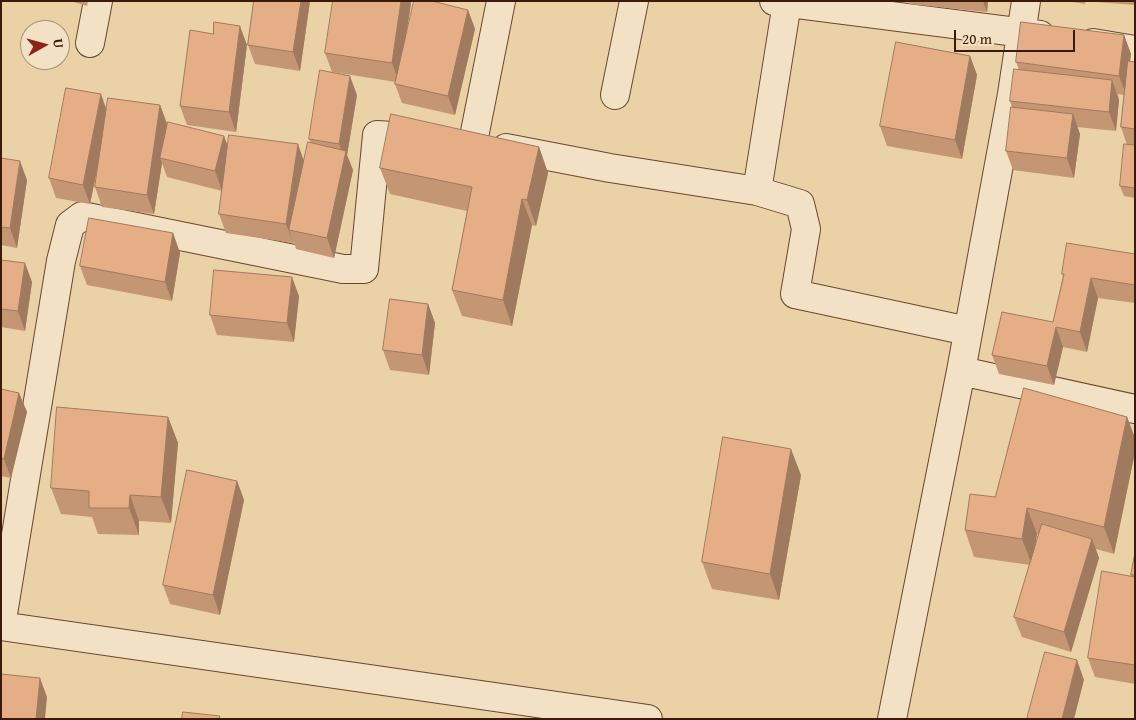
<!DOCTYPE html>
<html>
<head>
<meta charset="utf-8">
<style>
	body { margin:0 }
	#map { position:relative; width:1136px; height:720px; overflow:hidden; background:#ebd1a6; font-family:"Gentium Book Plus",serif }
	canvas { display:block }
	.frame { position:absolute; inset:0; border:2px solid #3c1a0a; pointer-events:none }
	.north { position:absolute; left:20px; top:20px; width:50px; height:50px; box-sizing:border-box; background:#f2e1c5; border:1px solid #a9917a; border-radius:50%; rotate:83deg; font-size:14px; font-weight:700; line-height:20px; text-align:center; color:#3c1a0a }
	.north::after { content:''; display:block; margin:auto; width:18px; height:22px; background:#8f2418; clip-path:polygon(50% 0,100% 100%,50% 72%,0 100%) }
	.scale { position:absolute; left:954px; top:30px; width:121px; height:22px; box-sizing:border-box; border:2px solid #3c1a0a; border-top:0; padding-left:6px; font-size:15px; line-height:18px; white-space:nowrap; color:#3c1a0a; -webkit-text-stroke:4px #f2e1c5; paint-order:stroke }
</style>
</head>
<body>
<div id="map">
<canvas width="1136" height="720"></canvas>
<div class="frame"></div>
<div class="north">U</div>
<div class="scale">20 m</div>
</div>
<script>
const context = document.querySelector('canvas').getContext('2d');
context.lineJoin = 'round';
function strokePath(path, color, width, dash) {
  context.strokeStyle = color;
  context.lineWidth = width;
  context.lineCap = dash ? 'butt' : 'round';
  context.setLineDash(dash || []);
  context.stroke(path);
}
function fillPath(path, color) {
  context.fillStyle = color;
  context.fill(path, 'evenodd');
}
const street = new Path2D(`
	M774 1 1040 35
	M90 43 98 1
	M1093 43 1135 50
	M615 95 634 1
	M424 138 377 135 364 269H343L82 216 70 225 61 261 1 626 648 719
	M473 142 501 1
	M506 148 610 168 757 191 800 204 806 229 795 294 968 331
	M757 191 787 3
	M961 371 1135 409
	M892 719 961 371 1012 94 1026 1`);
const wall = new Path2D(`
	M70 1H88L87 6Z
	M254 1H310L300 71 255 64 248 45Z
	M908 1H988L987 12 909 4Z
	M1066 1H1086L1085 4Z
	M1096 1H1135V5L1096 2Z
	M411 3 406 37 468 10 475 29 455 115 402 103 395 84 396 82 332 72 325 53Z
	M213 34 247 45 236 132 187 125 180 106Z
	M1124 35 1131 54 1130 61 1135 62V198L1124 196 1120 186 1127 145 1121 127 1124 95 1118 94 1119 100 1116 131 1077 127 1080 134 1074 178 1013 170 1006 151 1012 107 1010 101 1019 70 1016 62Z
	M970 56 977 75 962 159 887 146 880 126Z
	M357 95 347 155 353 170 334 258 296 249 294 242 293 243 226 233 219 214 222 191 167 177 162 163 154 214 102 207 95 187 100 155 90 204 56 198 49 178 106 109 160 105 167 124 166 131 224 136 227 147 304 161 311 143 309 139Z
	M539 147 548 173 536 226 532 225 512 326 462 316 452 290 467 211 390 194 380 168Z
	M1 158 27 180 17 248 1 245Z
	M173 233 180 253 172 301 87 285 80 266Z
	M1135 254V303L1098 298 1087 352 1063 347 1054 385 999 374 992 355 1053 322 1063 276 1062 274Z
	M1 260 32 282 25 331 1 327Z
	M299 296 294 342 217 335 210 315Z
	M428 304 435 323 429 375 390 370 383 350Z
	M1 389 19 393 27 412 11 478 1 476Z
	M168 417 178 443 171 523 139 521V535L98 534 92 517 61 514 51 488Z
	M1127 417 1135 438V452L1114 554 1096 549 1099 558 1071 652 1022 637 1014 617 1030 565 974 557 965 530 995 497ZM1037 534 1039 535 1034 553Z
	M801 475 779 600 712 589 702 562Z
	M237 481 244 500 220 615 170 604 163 585Z
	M1135 553V684L1095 677 1088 658 1131 576V575Z`);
const shadedWall = new Path2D(`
	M301 1H310L300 71 293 52Z
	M401 1H410L411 3 399 82 392 63Z
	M983 1H988L987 12Z
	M468 10 475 29 455 115 448 96Z
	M240 26 247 45 236 132 229 112Z
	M1124 35 1131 54 1126 95 1119 76Z
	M970 56 977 75 962 159 955 140Z
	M350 76 357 95 347 155 353 170 334 258 327 238 344 158 339 144Z
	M1112 80 1119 100 1116 131 1109 112Z
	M101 94 108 114 90 204 83 185Z
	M160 105 167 124 162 158H160L162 163 154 214 147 195Z
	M1073 114 1080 134 1074 178 1067 158Z
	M224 136 231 155 222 191 215 171Z
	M298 144 305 164 289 230 293 243 286 224Z
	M539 147 548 173 536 226 527 200Z
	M20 161 27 180 17 248 10 228Z
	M522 199 532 225 512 326 503 300Z
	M173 233 180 253 172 301 165 282Z
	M25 263 32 282 25 331 18 311Z
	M292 277 299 296 294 342 287 323Z
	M1091 278 1098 298 1087 352 1080 332Z
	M428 304 435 323 429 375 422 355Z
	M1056 327 1063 347 1054 385 1047 366Z
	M19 393 27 412 11 478 4 459Z
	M168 417 178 443 171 523 161 497Z
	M1127 417 1135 438V452L1114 554 1104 527Z
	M791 449 801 475 779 600 770 574Z
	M237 481 244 500 220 615 213 595Z
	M130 495 139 521V535L129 508Z
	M1027 508 1037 534 1032 565 1022 539Z
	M1092 539 1099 558 1071 652 1064 632Z
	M1077 660 1084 680 1074 719H1062Z
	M40 678 47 697 45 719H36Z`);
const building = new Path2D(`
	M254 1H301L293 52 248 45Z
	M333 1H401L392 63 325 53Z
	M414 1H432L468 10 448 96 395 84Z
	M214 22 240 26 229 112 180 106 190 30 213 34Z
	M1021 22 1124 35 1119 76 1016 62Z
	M896 42 970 56 955 140 880 126Z
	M1128 61 1135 62V129L1121 127Z
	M1014 69 1112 80 1109 112 1010 101Z
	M320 70 350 76 339 144 309 139Z
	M66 88 101 94 83 185 49 178Z
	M108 98 160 105 147 195 95 187Z
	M1011 107 1073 114 1067 158 1006 151Z
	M391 114 539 147 527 200 522 199 503 300 452 290 472 187 380 168Z
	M168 122 224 136 215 171 160 158Z
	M229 135 298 144 286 224 219 214Z
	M308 142 346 151 327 238 289 230Z
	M1124 144 1135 145V188L1120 186Z
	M1 158 20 161 10 228 1 227Z
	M89 218 173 233 165 282 80 266Z
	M1067 243 1135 254V285L1091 278 1080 332 1056 327 1047 366 992 355 1002 312 1053 322 1064 274H1062Z
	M1 260 25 263 18 311 1 309Z
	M214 270 292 277 287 323 210 315Z
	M390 299 428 304 422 355 383 350Z
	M1024 388 1127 417 1104 527 1027 508 1022 539 965 530 970 494 995 497Z
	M1 389 19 393 4 459 1 458Z
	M57 407 168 417 161 497 130 495 129 508H89V491L51 488Z
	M723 437 791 449 770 574 702 562Z
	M187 470 237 481 213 595 163 585Z
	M1042 524 1092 539 1064 632 1014 617Z
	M1135 553V575H1131Z
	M1102 571 1135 577V665L1088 658Z
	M1045 652 1077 660 1062 719H1027Z
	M1 674 40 678 36 719H1Z
	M183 712 220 716 219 719H182Z`);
strokePath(street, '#684831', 30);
strokePath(street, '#f2e1c5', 28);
fillPath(wall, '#c59673');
fillPath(shadedWall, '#a07a5e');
fillPath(building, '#e5ae86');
strokePath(building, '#a07a5e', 1);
</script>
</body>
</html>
